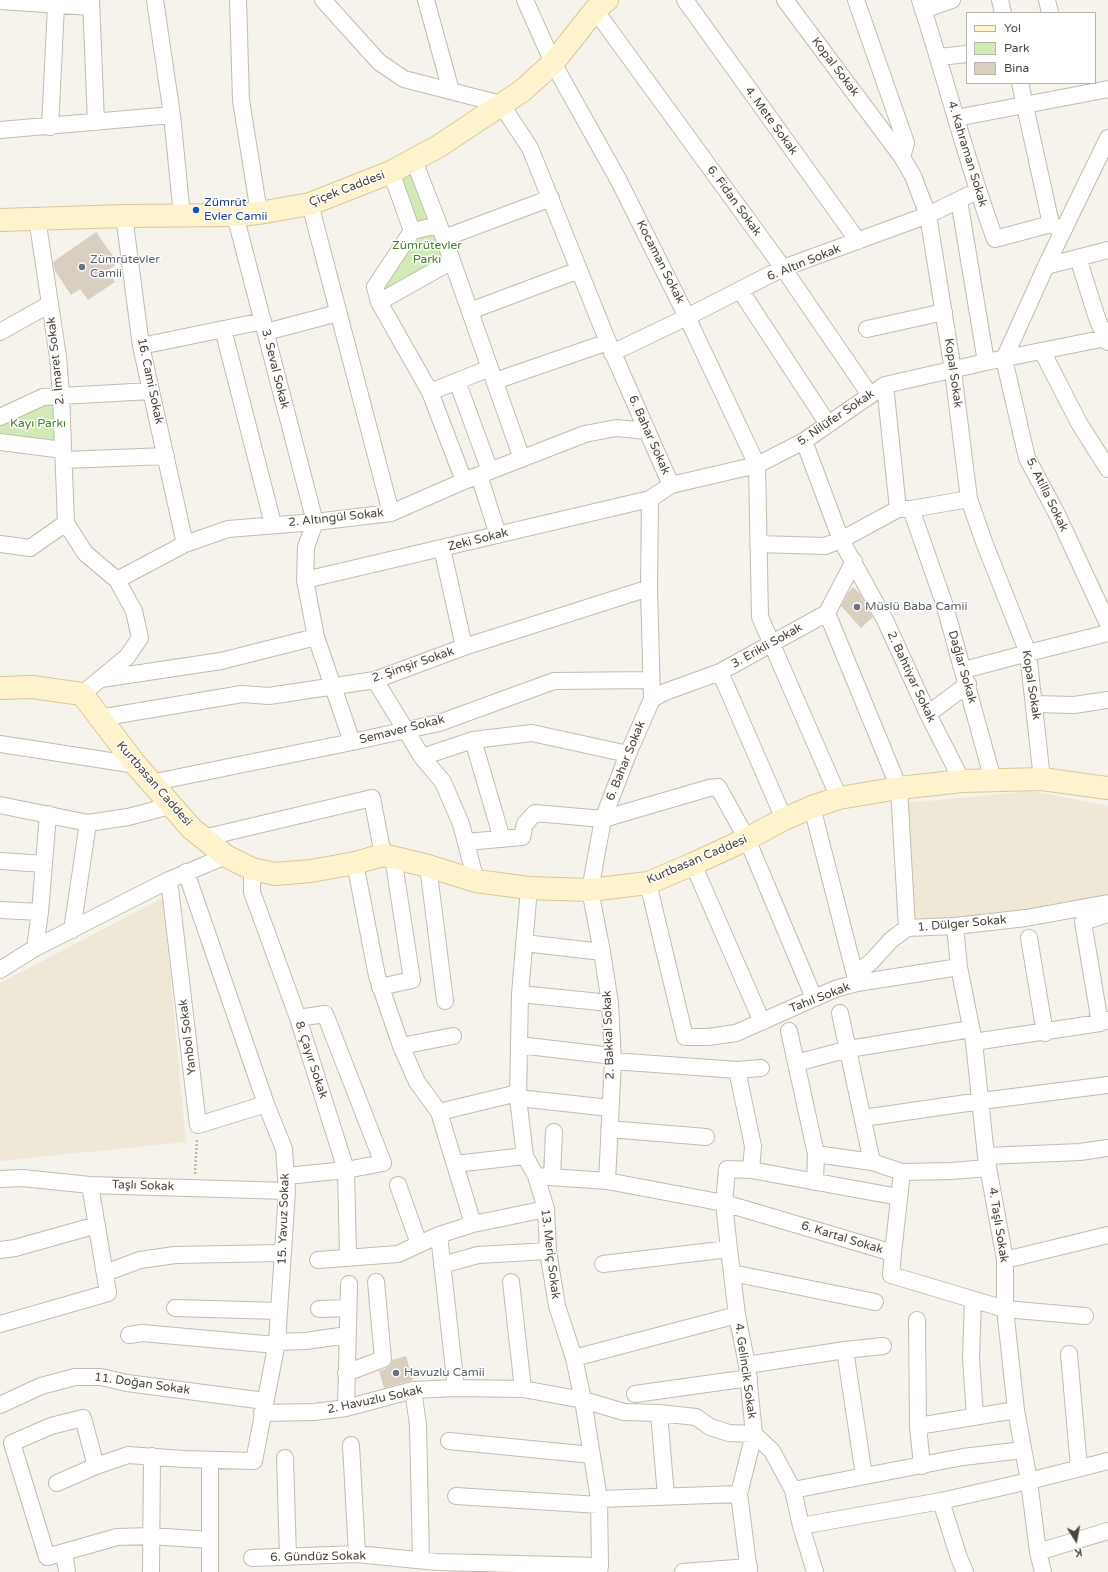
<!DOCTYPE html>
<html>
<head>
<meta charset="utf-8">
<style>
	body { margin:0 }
	#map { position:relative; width:1108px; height:1572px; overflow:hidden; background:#f6f3ec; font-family:"Varela Round",sans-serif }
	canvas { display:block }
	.legend { position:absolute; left:966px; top:12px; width:130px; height:72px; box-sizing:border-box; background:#fff; border:1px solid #b7b4b0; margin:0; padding:5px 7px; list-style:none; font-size:12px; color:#4b4439 }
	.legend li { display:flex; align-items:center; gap:8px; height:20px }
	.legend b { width:20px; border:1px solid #b7b4b0 }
	.north { position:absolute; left:1056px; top:1520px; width:40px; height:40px; -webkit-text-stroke:3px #fff; paint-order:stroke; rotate:169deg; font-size:11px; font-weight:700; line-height:16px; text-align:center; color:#4b4439 }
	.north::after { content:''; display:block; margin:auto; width:14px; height:18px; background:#4b4439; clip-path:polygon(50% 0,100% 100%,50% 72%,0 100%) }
</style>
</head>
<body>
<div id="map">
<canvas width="1108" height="1572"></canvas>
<ul class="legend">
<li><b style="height:5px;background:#fff3cd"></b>Yol</li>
<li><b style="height:11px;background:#d2eab5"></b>Park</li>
<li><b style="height:11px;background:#d8cfc1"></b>Bina</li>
</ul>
<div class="north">K</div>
</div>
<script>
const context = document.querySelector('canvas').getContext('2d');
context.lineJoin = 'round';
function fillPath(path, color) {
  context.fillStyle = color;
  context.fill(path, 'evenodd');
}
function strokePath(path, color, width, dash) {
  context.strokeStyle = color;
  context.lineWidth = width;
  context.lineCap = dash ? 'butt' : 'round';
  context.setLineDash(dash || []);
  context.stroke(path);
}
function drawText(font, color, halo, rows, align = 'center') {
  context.font = font + ' "Varela Round",sans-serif';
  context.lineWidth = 3;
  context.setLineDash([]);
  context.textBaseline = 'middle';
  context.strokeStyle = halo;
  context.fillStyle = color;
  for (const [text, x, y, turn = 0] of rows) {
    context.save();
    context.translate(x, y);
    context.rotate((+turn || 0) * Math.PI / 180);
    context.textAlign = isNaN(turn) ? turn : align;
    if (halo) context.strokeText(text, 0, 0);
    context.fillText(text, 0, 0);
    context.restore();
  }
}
const education = new Path2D(`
	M1032 791 1108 806V895L1049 906 916 922 911 897 906 803Z
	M163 898 186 1142 0 1161V983Z`);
const green = new Path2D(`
	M413 174 447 260 383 294V284L420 237 402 182 406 175Z
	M46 401 55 407V443L0 436V425Z`);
const building = new Path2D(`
	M96 232 118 263 107 271 115 282 88 300 80 289 71 295 55 271 53 262Z
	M853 587 860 594 873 617 861 628 841 606 850 590Z
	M406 1356 413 1380 384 1388 379 1371 387 1368 391 1364 392 1360Z`);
const path = new Path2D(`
	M195 1174 197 1139`);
const minor = new Path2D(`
	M91 0 96 122
	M155 0 172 115 182 216
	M238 0 241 100 259 213
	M323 0 379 62 404 79 501 104 530 148 608 342 671 485
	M426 0 451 91
	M525 0 553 63 619 181 687 317 757 465 760 617 839 798
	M685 0 858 241
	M785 0 902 157 913 176 928 215 953 371 969 499 984 542 1028 653 1042 779
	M856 0 906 143 902 157
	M920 0C946 79 966 161 995 239L1051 224 1063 231
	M1000 0 1003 13
	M1047 0 1050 13
	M0 1 91 7
	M595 10 783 268 870 395
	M923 10 952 0
	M939 57 967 54
	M1020 83 1051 224
	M956 118 1108 89
	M50 127 56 6
	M0 130 172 115
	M413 158 444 238 522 459
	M391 172 412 231 375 287 379 302 430 392 464 481
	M959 200 986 362
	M310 204 391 513
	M235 215 315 522 306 547 305 580 316 637 352 742
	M124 216 141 346 185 544
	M37 218 58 357 61 395 66 523 85 553 117 580 134 611 140 638 127 657 82 694
	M412 231 439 225
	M444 238 551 198
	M1078 258 1098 321 1108 342
	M1046 266 1108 250
	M740 290 828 424
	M379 302 452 261
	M470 311 579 270
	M223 329 273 524
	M867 329 944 312
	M0 332 50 304
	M266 332 338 313
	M141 346 263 321
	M1042 351 1079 423 1108 469
	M612 353 687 317 783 268 928 215 977 191
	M1004 359 1027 458 1057 514 1108 624
	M1004 359 1046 266 1108 138
	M457 381 490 471
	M495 381 608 342
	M885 385 898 509
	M430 392 490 368
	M0 417 43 397 151 391
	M804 441 841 540 885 620 928 714 962 781
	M0 442 63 450
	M64 460 166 456
	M479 475 498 535
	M911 509 944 603 993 780
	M0 544 30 548 66 523
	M758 544 825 546 841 540 898 509H911L969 499
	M442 548 464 647
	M117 580 185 544 228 529 315 522 391 513 464 481 585 434 616 428 647 431
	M305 580 650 499
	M827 613 899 788 907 928 955 926 1026 918 1108 903
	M964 670 1028 653 1108 633
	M720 672 784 819
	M101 679 221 661 316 637
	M375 680 422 757 443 782 461 824 476 881
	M652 699 665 692 720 672 827 613 854 561
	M1034 704 1074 705 1108 700
	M928 714 968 684
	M99 718 242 694 269 696 375 680 464 647 649 588
	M473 740 502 839
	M0 744 136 765
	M422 757 473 740 532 733 628 754
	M150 783 352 742 439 723 554 681 651 680
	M0 805 88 823 128 817 170 806
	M812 807 857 983
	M203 838 372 798 383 855
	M466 842 522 837 525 824 535 813 603 819 709 788 718 787 747 839 814 998
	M0 861 44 864
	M355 863 377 976 401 1046 417 1082 439 1112 473 1224
	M693 864 762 1022
	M428 866 445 1001
	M252 869V892L298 1018 346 1170 348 1257
	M169 880 198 1125 266 1104
	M648 883 685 1037H708L736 1033 835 989 857 983 959 967
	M529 888 520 994 518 1098 525 1156 536 1176 546 1209 548 1251 557 1306 574 1358 583 1400 599 1499 600 1566 599 1572
	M0 910 40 912
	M955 926 959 967 974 1042 986 1156 1005 1260V1309L1016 1410 1029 1481 1038 1552 1043 1572
	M72 930 88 823
	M1029 938 1045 1033
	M524 943 602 952
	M35 948 40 912 48 814
	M0 970 35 948 169 880 226 856
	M855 975 872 961 891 940 907 928
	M380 987 412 980 393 857
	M520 994 610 1003
	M840 1013 872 1162
	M1100 1023 1083 922 1108 914
	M789 1031 816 1154 815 1182
	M974 1042 1100 1023 1108 1020
	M519 1045 613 1056
	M401 1046 453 1036
	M613 1061 737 1070 761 1068
	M796 1063 849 1049 971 1029
	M737 1070 753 1146 751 1170
	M518 1098 610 1108
	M439 1112 518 1093
	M863 1118 981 1101 1108 1085
	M609 1129 706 1137
	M816 1154 872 1162 902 1172 951 1171 988 1168
	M986 1156 1080 1152 1108 1148
	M455 1164 525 1156
	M287 1176 346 1170 383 1163 325 1014 298 1018
	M536 1176 607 1181 724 1203 893 1253 891 1275 1005 1309 1085 1316
	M552 1177 554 1132
	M0 1179 22 1178 90 1185 287 1191
	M607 1181 613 1061 610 1003 602 952 590 890 603 819 628 754 652 699 649 588 650 499 671 485 757 465 804 441 885 385 986 362 1106 338
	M398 1185 419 1244
	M439 1235 456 1388
	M0 1250 15 1248 97 1225
	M893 1253 902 1172
	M318 1260 398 1254 439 1235 473 1224 546 1209
	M1005 1260 1108 1235
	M603 1264 729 1249
	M442 1265 478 1255 548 1251
	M105 1273 140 1260 175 1255 283 1253
	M732 1273 875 1302
	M511 1282 523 1389
	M973 1300 971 1358 975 1416
	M175 1308 279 1311
	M319 1309 348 1308
	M917 1320 918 1426 922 1466
	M0 1324 108 1293 90 1185
	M129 1335 142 1333 276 1345
	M277 1342 306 1341 347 1335
	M845 1350 864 1476
	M1069 1354 1079 1468
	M574 1358 737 1315
	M747 1365 845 1350 883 1346
	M346 1373 383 1359 376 1282
	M413 1390 418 1425 421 1560
	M635 1394 749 1378
	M0 1405 41 1386 75 1377H101L127 1383 265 1401
	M346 1408 349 1284
	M262 1413 314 1412 346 1408 413 1390 456 1388 523 1389 583 1400 624 1412 659 1413 696 1417 710 1427 729 1433 754 1434 772 1451 793 1490 801 1526 815 1572
	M659 1413 666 1496
	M918 1426 1016 1410
	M449 1441 592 1455
	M351 1445 357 1554
	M285 1458 288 1557
	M210 1460V1572
	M96 1466 83 1418 51 1426 12 1443 47 1557 117 1537 151 1536 210 1540
	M57 1483 96 1466 128 1455 184 1459 254 1461 277 1342 287 1191 284 1149 266 1104 186 872
	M793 1490 963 1457 1023 1450
	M456 1496 599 1505
	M599 1499 739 1494
	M941 1501 959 1558 965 1572
	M801 1526 941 1501 1029 1481 1108 1461
	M1038 1552 1108 1531
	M64 1553 67 1572
	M252 1558 357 1554 437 1562 600 1566
	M151 1572 152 1456
	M683 1572 749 1567
	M749 1572 739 1494 754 1434 747 1365 737 1315 729 1249 724 1203 727 1169 751 1170 899 1197`);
const secondary = new Path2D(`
	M0 220 124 216 235 215 259 213 310 204 391 172 439 146 522 91 553 63 595 10 607 0
	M0 688 32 687 82 694 136 765 192 829 226 856 252 869 275 874 311 871 355 863 383 855 428 866 476 881 529 888 590 890 648 883 693 864 747 839 784 819 812 807 839 798 899 788 962 781 1042 779 1108 788`);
const markers = [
	[196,210,4,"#1a4fb4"],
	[82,267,4,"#6b7280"],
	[857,607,4,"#6b7280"],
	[396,1373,4,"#6b7280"]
];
const streetNames = [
	["Kopal Sokak",835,67,53],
	["4. Mete Sokak",771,121,54],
	["4. Kahraman Sokak",967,154,73],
	["Çiçek Caddesi",347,189,-21],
	["6. Fidan Sokak",734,201,54],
	["Kocaman Sokak",660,262,63],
	["6. Altın Sokak",804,263,-22],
	["2. İmaret Sokak",56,361,-96],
	["3. Seval Sokak",275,369,76],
	["Kopal Sokak",953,373,82],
	["16. Cami Sokak",150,381,78],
	["5. Nilüfer Sokak",836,418,-34],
	["6. Bahar Sokak",649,435,66],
	["5. Atilla Sokak",1047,495,64],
	["2. Altıngül Sokak",336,518,-6],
	["Zeki Sokak",478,540,-14],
	["3. Erikli Sokak",767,646,-29],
	["2. Şimşir Sokak",413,665,-19],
	["Dağlar Sokak",962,667,74],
	["2. Bahtiyar Sokak",911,677,65],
	["Kopal Sokak",1031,685,81],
	["Semaver Sokak",402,730,-14],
	["6. Bahar Sokak",626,761,-68],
	["Kurtbasan Caddesi",154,784,49],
	["Kurtbasan Caddesi",697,860,-23],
	["1. Dülger Sokak",962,924,-5],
	["Tahıl Sokak",820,998,-21],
	["2. Bakkal Sokak",609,1035,-92],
	["Yanbol Sokak",188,1037,-97],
	["8. Çayır Sokak",311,1060,72],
	["Taşlı Sokak",143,1186,2],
	["15. Yavuz Sokak",284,1219,-88],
	["4. Taşlı Sokak",998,1225,81],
	["6. Kartal Sokak",842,1238,17],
	["13. Meriç Sokak",550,1254,83],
	["4. Gelincik Sokak",745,1371,82],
	["11. Doğan Sokak",142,1384,8],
	["2. Havuzlu Sokak",375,1400,-12],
	["6. Gündüz Sokak",318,1557,-1]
];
const transitNames = [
	["Zümrüt",204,203],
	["Evler Camii",204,217]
];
const parkNames = [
	["Zümrütevler",427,246],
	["Parkı",427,260],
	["Kayı Parkı",38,424]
];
const worshipNames = [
	["Zümrütevler",90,260],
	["Camii",90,274],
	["Müslü Baba Camii",865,607],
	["Havuzlu Camii",404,1373]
];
fillPath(education, '#efe8d6');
fillPath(green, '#d2eab5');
fillPath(building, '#d8cfc1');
strokePath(minor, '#c2bbae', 18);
strokePath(secondary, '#d6c79b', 24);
strokePath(path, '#c4b79f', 2.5, [2, 2]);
strokePath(minor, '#fff', 16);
strokePath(secondary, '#fff3cd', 22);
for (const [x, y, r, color] of markers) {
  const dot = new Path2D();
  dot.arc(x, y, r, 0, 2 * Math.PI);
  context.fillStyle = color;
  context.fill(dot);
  strokePath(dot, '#fff', 1.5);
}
drawText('12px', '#4b4439', '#fff', streetNames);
drawText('12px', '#164399', '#fff', transitNames, 'left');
drawText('12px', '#4a7f2a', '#fff', parkNames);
drawText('12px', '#5b616d', '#fff', worshipNames, 'left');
</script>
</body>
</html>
